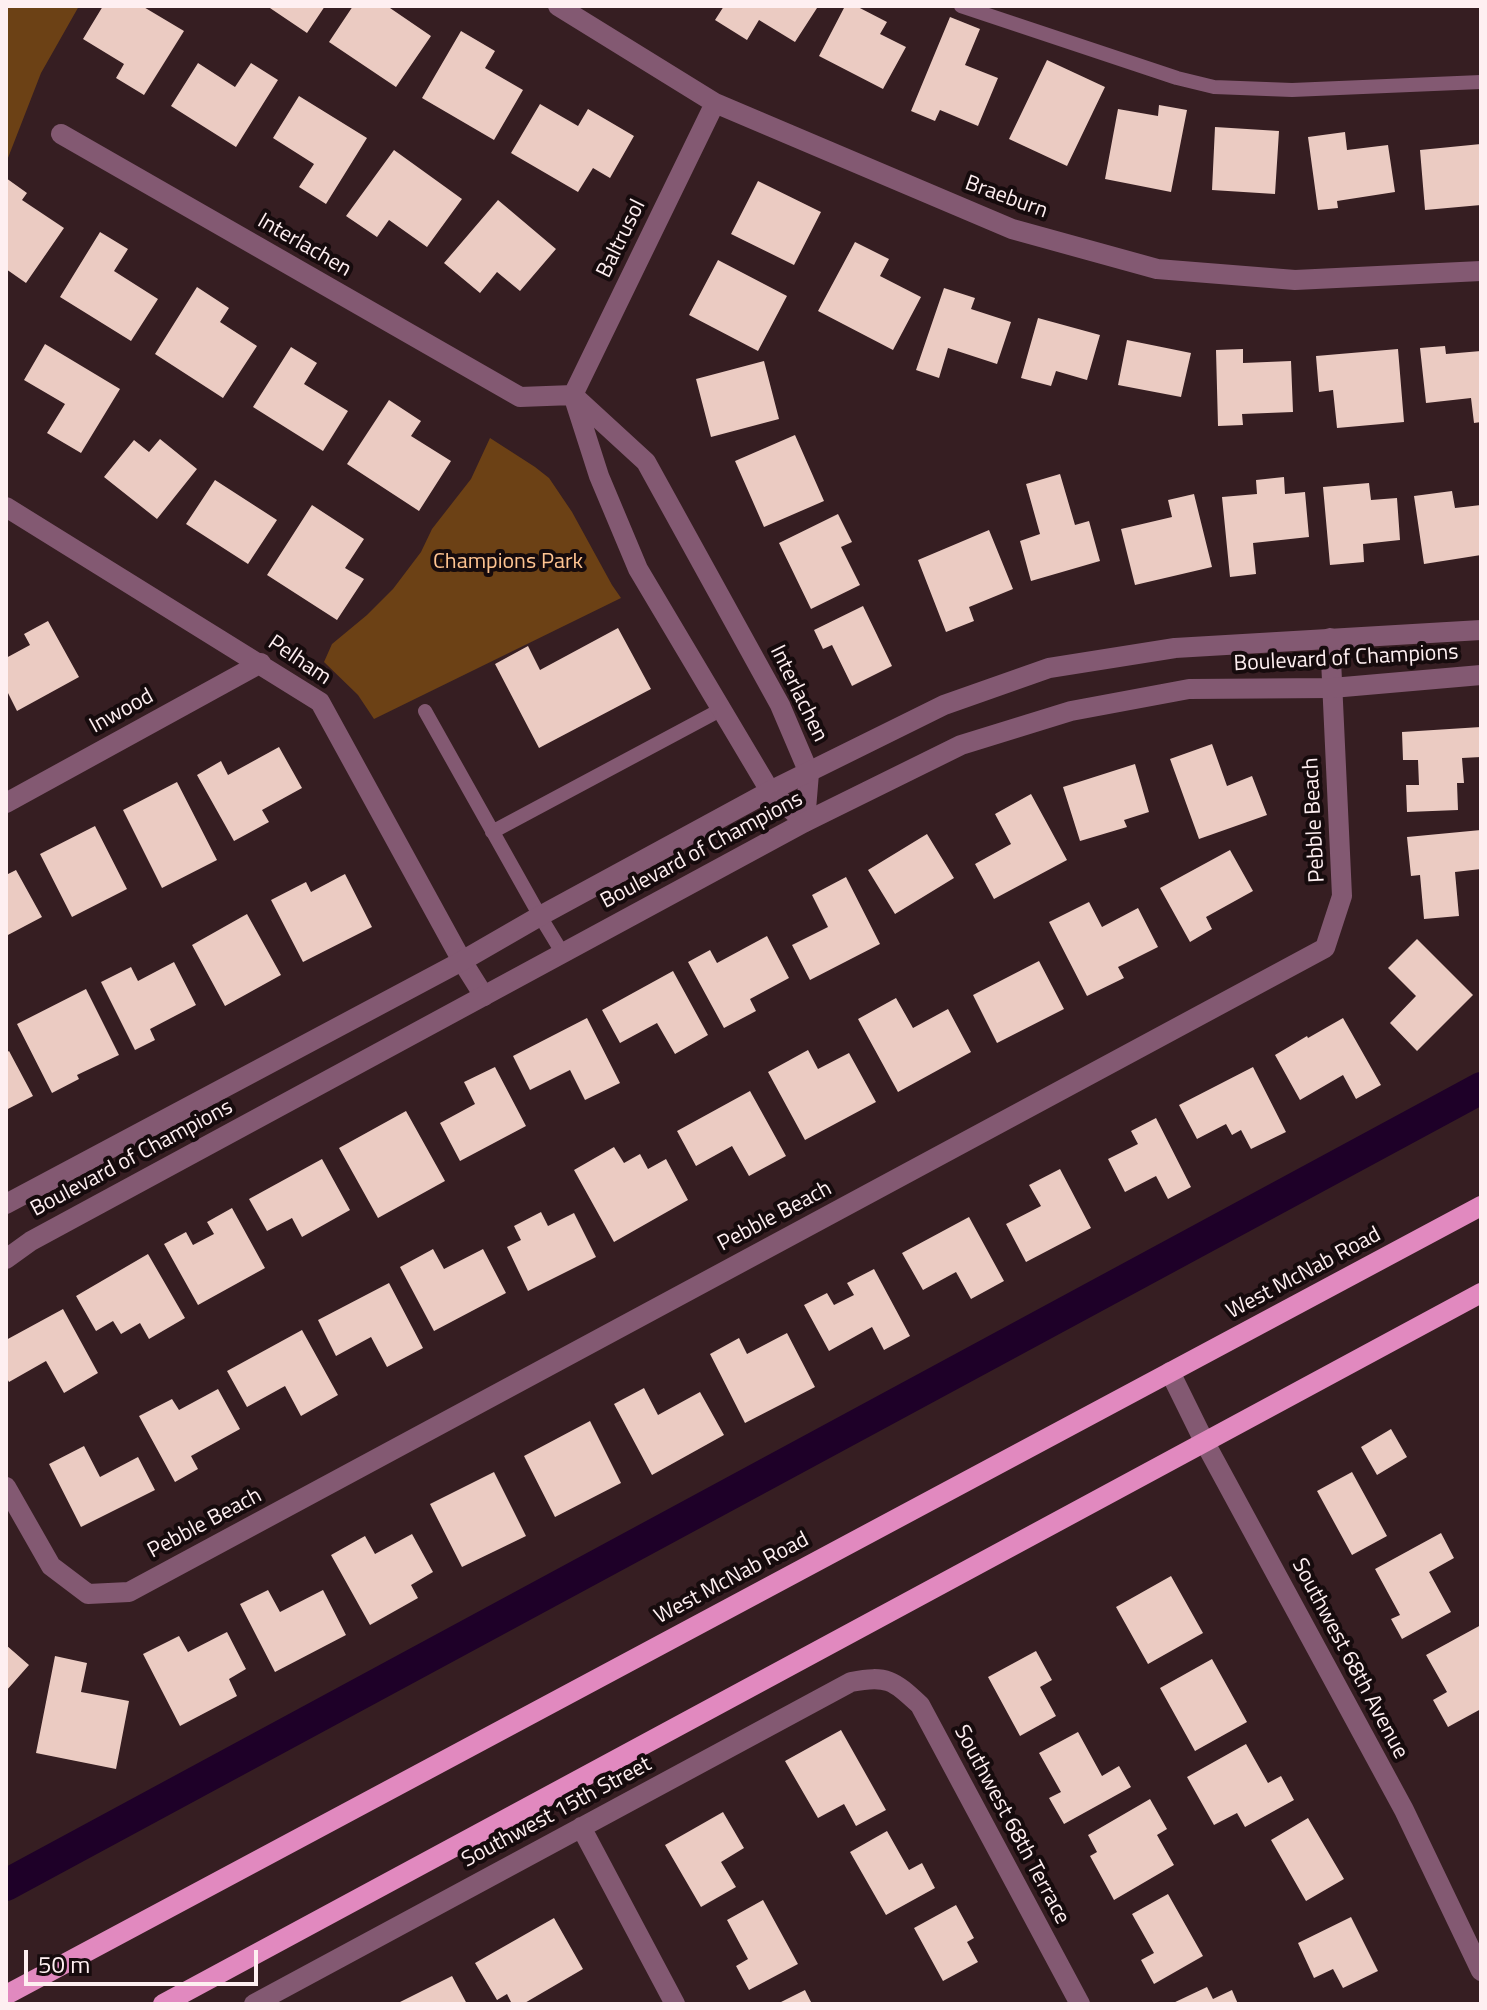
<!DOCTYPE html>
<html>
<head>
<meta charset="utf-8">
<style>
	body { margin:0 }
	#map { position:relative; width:1487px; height:2010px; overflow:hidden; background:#361e22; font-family:"Titillium Web",sans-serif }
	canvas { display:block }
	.frame { position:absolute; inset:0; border:8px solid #feeff1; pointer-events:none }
	.scale { position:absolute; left:24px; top:1950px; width:234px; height:36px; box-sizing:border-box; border:4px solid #feeff1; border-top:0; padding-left:10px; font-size:24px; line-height:28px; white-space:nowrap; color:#feeff1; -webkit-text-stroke:6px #160b0d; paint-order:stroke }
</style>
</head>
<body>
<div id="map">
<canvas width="1487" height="2010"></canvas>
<div class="frame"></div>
<div class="scale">50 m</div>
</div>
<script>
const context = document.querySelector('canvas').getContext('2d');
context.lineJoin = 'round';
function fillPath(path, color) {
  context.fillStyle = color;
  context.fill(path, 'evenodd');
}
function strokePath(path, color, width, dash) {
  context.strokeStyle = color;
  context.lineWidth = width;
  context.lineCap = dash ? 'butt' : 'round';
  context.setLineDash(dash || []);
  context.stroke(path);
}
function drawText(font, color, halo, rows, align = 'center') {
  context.font = font + ' "Titillium Web",sans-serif';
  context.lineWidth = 8;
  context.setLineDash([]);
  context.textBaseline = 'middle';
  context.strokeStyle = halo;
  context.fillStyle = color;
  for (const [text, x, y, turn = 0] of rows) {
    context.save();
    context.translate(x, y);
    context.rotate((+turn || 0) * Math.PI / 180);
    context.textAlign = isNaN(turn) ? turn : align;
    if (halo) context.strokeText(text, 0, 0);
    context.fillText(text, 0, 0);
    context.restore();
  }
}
const green = new Path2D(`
	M6 6H79L41 73 6 163Z
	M490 438 535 467 549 478 572 512 612 585 621 598 374 719 358 695 324 662 332 644 367 615 393 589 421 552 432 529 471 479Z`);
const canal = new Path2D(`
	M6 1885 1481 1088`);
const building = new Path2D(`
	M103 6H142L184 31 144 95 116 78 124 64 83 39Z
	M267 6H325L307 33Z
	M353 6H391L390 8 431 36 396 87 329 42Z
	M724 6H814L817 8 795 42 759 20 747 40 715 20Z
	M845 6H856L887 22 880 34 906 47 883 89 819 56Z
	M950 17 980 29 965 65 998 78 978 126 940 110 935 121 911 111Z
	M461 31 495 51 485 68 523 90 494 140 422 98Z
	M1047 60 1105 87 1067 166 1009 139Z
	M198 63 235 87 251 63 278 80 236 147 171 106Z
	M299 96 367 138 326 204 299 187 314 164 273 138Z
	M540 104 578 126 588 109 634 136 610 178 593 168 578 192 511 153Z
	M1159 105 1187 110 1171 192 1105 179 1118 109 1158 116Z
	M1215 127 1279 131 1275 194 1212 190Z
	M1345 132 1347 150 1388 145 1395 192 1337 201 1338 208 1318 210 1308 137Z
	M1481 144V205L1425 210 1420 150Z
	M394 150 462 199 427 247 389 220 377 237 346 216Z
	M6 178 27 193 22 200 64 228 26 283 6 269Z
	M758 181 821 212 794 265 731 234Z
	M498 200 556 249 520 291 497 272 480 293 444 263Z
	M100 232 128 249 114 271 158 299 131 341 60 297Z
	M855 242 889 259 880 276 921 297 893 350 818 311Z
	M718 260 787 296 758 351 689 315Z
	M197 287 229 308 220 322 257 346 223 398 155 354Z
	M944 288 975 298 971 309 1011 322 997 364 948 348 939 378 916 370Z
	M1038 318 1100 335 1087 380 1056 371 1051 386 1021 378Z
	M1127 340 1191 353 1181 397 1118 385Z
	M45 344 120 389 81 453 47 433 65 404 24 380Z
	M1445 346 1446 354 1481 351V422L1474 423 1471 398 1426 403 1420 348Z
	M291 347 317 363 304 384 348 411 323 451 253 407Z
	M1243 349V363L1291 361 1293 412 1242 414 1243 425 1218 426 1216 350Z
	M1398 349 1404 422 1337 428 1333 390 1319 392 1316 356Z
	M764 361 779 419 711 437 696 379Z
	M389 400 421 421 411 436 451 461 419 511 347 464Z
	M795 435 824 501 764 527 735 461Z
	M160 439 197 469 157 519 104 477 134 440 149 452Z
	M1060 474 1075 525 1089 521 1100 561 1031 581 1020 541 1040 534 1026 484Z
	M1284 477 1285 494 1305 492 1309 537 1253 543 1256 574 1230 577 1222 497 1257 494 1256 480Z
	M215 480 277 520 248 564 186 524Z
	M1369 483 1371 500 1397 498 1400 540 1363 544 1364 562 1330 565 1323 487Z
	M1452 491 1455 508 1481 505V555L1424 564 1414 496Z
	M1194 494 1212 567 1135 585 1121 529 1172 517 1168 500Z
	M312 505 364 539 345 568 364 579 337 620 267 575Z
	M838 514 852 542 841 547 860 585 811 609 779 543Z
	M989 530 1013 589 969 607 974 621 946 632 918 560Z
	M863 606 892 666 852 686 832 645 823 649 814 630Z
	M48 621 79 677 17 711 6 689V658L30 645 24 634Z
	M618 628 651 689 539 748 495 664 528 646 540 670Z
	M1481 727V757L1462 758 1464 783H1457L1458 810 1407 812 1406 785H1419L1418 760H1403L1402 732Z
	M1212 744 1227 786 1252 776 1267 815 1199 839 1170 759Z
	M279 747 302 788 262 810 269 822 234 841 197 775 221 761 228 775Z
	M1135 764 1149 812 1124 820 1127 827 1080 841 1063 787Z
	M177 782 217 860 162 888 123 810Z
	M1031 794 1067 860 994 899 975 864 1011 844 995 814Z
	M95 826 127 889 72 917 40 854Z
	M1481 830V869L1455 872 1459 916 1424 919 1420 875 1411 876 1407 837Z
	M927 834 954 878 895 914 868 870Z
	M1230 850 1253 891 1206 917 1212 929 1190 942 1160 888Z
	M16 870 42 917 6 936V875Z
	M345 874 372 927 303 962 271 900 306 882 311 892Z
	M846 877 880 944 810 980 792 945 828 927 812 895Z
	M1089 902 1102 927 1138 908 1158 947 1118 967 1124 978 1087 996 1049 922Z
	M247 914 281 975 225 1006 192 945Z
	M767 936 789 978 750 999 756 1011 724 1028 688 962 710 950 717 963Z
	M1417 939 1473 995 1417 1051 1390 1023 1416 996 1388 968Z
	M1039 961 1064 1009 997 1043 973 995Z
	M174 962 196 1005 150 1029 155 1040 135 1050 101 982 131 967 138 981Z
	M673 971 708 1035 675 1054 657 1023 620 1043 602 1010Z
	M86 989 119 1055 77 1075 79 1079 52 1093 17 1024Z
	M896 998 913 1028 948 1009 971 1052 898 1092 858 1019Z
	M587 1018 620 1083 585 1100 570 1070 530 1090 513 1056Z
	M1343 1018 1381 1085 1356 1099 1343 1075 1300 1100 1275 1055 1307 1036 1308 1038Z
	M808 1050 818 1069 849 1053 876 1102 805 1140 768 1072Z
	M9 1051 33 1096 6 1110V1053Z
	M495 1067 526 1126 460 1161 440 1123 475 1104 464 1082Z
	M1253 1067 1286 1132 1251 1149 1241 1130 1232 1135 1226 1124 1197 1139 1179 1105Z
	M750 1091 786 1156 749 1176 732 1146 696 1166 677 1131Z
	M406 1111 445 1181 378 1218 339 1148Z
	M1156 1118 1191 1187 1168 1199 1156 1176 1125 1192 1108 1159 1138 1144 1131 1131Z
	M614 1147 624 1163 640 1154 648 1169 666 1159 688 1200 614 1242 574 1170Z
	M322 1159 350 1210 302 1237 292 1218 267 1231 249 1199Z
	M1060 1169 1091 1228 1026 1262 1006 1224 1041 1206 1029 1185Z
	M232 1208 265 1268 198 1305 164 1244 186 1232 193 1245 214 1234 207 1222Z
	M541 1212 548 1226 574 1213 596 1257 528 1291 507 1247 521 1240 514 1226Z
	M969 1217 1004 1281 971 1299 956 1272 923 1290 902 1253Z
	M433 1249 444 1269 483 1249 506 1293 434 1331 400 1267Z
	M148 1254 185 1318 149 1339 140 1323 121 1334 113 1321 96 1331 76 1296Z
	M874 1269 910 1336 884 1350 872 1327 829 1351 804 1305 827 1293 834 1305 854 1295 847 1283Z
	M389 1283 423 1348 387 1367 371 1337 336 1356 318 1320Z
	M63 1309 98 1373 64 1393 46 1361 9 1382 6 1376V1340Z
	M302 1330 338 1395 301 1416 285 1386 247 1407 227 1371Z
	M787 1333 815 1387 745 1423 710 1354 739 1338 747 1354Z
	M644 1388 658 1415 700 1392 724 1435 652 1475 614 1404Z
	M218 1389 240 1429 191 1456 198 1469 175 1482 139 1416 172 1399 179 1410Z
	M590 1421 621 1483 555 1517 524 1456Z
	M1391 1429 1407 1457 1377 1475 1361 1447Z
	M84 1446 100 1477 138 1457 155 1490 81 1527 49 1464Z
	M494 1472 526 1536 462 1567 430 1504Z
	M1352 1472 1387 1536 1352 1555 1317 1491Z
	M1441 1533 1454 1558 1429 1572 1451 1612 1402 1639 1391 1619 1400 1615 1375 1569Z
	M412 1534 433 1572 411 1585 418 1598 370 1625 331 1555 365 1536 375 1554Z
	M1171 1576 1203 1633 1148 1664 1116 1607Z
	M268 1590 280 1612 323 1590 346 1635 275 1672 240 1604Z
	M1481 1625V1709L1448 1727 1433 1700 1447 1692 1426 1655Z
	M227 1632 246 1669 229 1679 237 1696 180 1726 143 1654 179 1636 188 1652Z
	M6 1645 29 1665 6 1691Z
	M1036 1651 1052 1680 1040 1687 1056 1716 1020 1736 988 1677Z
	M55 1656 87 1663 81 1692 129 1701 116 1769 36 1753Z
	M1212 1659 1247 1722 1195 1751 1160 1688Z
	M841 1730 886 1810 856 1826 844 1804 818 1818 785 1761Z
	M1078 1732 1102 1776 1119 1766 1131 1787 1064 1824 1049 1798 1061 1792 1039 1753Z
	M1246 1744 1268 1783 1281 1776 1294 1800 1245 1827 1237 1813 1214 1825 1187 1777Z
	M1150 1799 1167 1829 1157 1835 1174 1865 1114 1900 1090 1856 1097 1852 1088 1835Z
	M723 1812 744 1848 721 1862 736 1887 701 1907 665 1845Z
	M1308 1818 1344 1879 1306 1901 1271 1840Z
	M887 1831 909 1870 922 1863 935 1888 886 1915 850 1852Z
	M1168 1894 1203 1956 1154 1984 1141 1960 1154 1953 1132 1914Z
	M763 1900 798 1964 749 1990 736 1966 748 1959 727 1920Z
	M956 1905 974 1938 967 1942 978 1962 943 1981 914 1928Z
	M1351 1917 1378 1971 1343 1988 1333 1969 1314 1978 1298 1943Z
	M554 1918 583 1969 523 2004H512L507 1994 497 2000 475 1963Z
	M452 1976 467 2004H396Z
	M1207 1987 1213 1999 1232 1990 1238 2004H1171Z
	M805 1990 812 2004H777Z`);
const service = new Path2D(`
	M961 6 1177 78 1214 87 1292 90 1481 82
	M425 711 540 916 563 954
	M492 832 722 709`);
const minor = new Path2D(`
	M558 6 715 103 1012 229 1157 269 1295 280 1481 271
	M61 134 520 397 573 395 646 462 780 705 809 773 805 822 770 791 638 569 599 476 573 395
	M573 395 715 103
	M6 507 320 702 462 961 484 996
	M6 803 261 663
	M1170 1372 1204 1441 1404 1810 1481 1971
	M6 1487 51 1566 88 1594 129 1592 1325 948 1342 896 1330 638
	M581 1827 675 2004
	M254 2004 851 1682C887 1675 893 1680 920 1705L1080 2004`);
const tertiary = new Path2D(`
	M6 1204 462 961 540 916 770 791 944 705 1049 668 1175 648 1481 630
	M6 1259 31 1241 805 822 961 745 1071 711 1189 689 1332 688 1481 675`);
const primary = new Path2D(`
	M6 1995 1481 1206
	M163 2004 1481 1293`);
const streetNames = [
	["Braeburn",1006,198,20],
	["Baltrusol",622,239,-64],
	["Interlachen",304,246,30],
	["Boulevard of Champions",1346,659,-3],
	["Pelham",299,661,34],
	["Interlachen",798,694,64],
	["Inwood",122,712,-29],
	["Pebble Beach",1315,820,-93],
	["Boulevard of Champions",702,851,-28],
	["Boulevard of Champions",132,1159,-28],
	["Pebble Beach",775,1217,-28],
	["West McNab Road",1304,1274,-28],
	["Pebble Beach",205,1524,-28],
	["West McNab Road",732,1579,-28],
	["Southwest 68th Avenue",1349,1659,62],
	["Southwest 15th Street",557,1813,-28],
	["Southwest 68th Terrace",1011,1825,62]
];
const parkNames = [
	["Champions Park",508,563]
];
fillPath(green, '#6c4115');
strokePath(canal, '#1e0028', 32);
fillPath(building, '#ebcbc2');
strokePath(service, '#835972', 14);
strokePath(minor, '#835972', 20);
strokePath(tertiary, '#835972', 20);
strokePath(primary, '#e189bf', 20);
drawText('22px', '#feeff1', '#160b0d', streetNames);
drawText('22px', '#ffc491', '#160b0d', parkNames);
</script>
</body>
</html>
